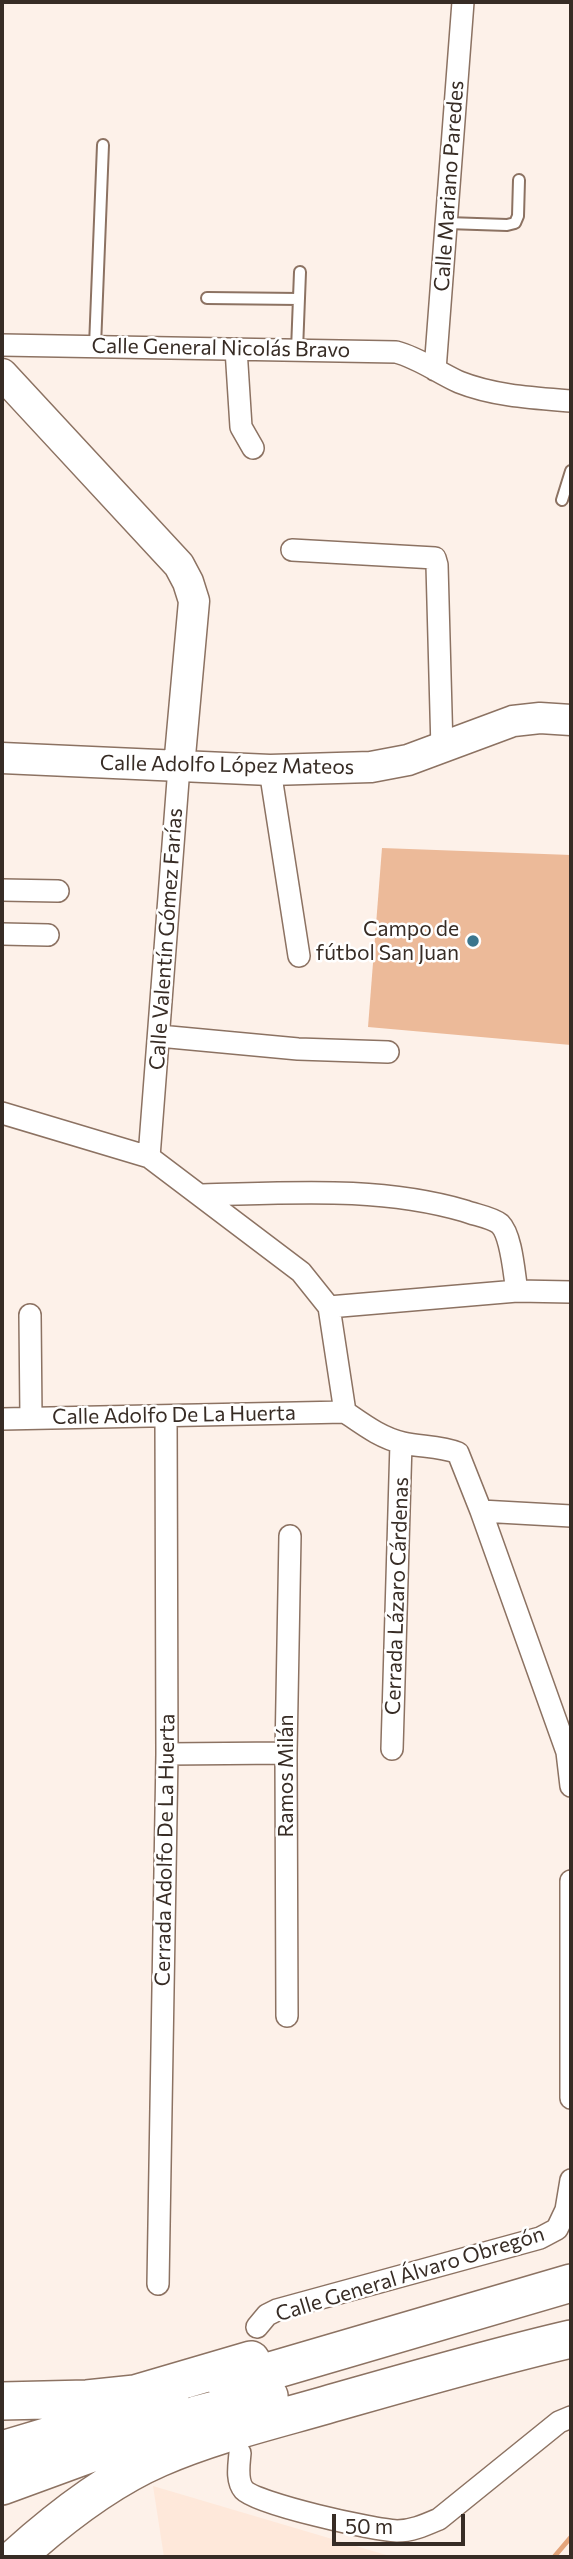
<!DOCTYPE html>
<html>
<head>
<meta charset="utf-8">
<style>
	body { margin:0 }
	#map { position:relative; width:573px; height:2559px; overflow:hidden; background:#fdf1e9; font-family:Commissioner,sans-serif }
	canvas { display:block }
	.frame { position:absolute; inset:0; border:4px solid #372c25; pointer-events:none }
	.scale { position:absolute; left:332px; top:2514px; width:133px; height:32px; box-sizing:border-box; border:4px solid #372c25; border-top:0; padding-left:9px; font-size:21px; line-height:24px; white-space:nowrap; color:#372c25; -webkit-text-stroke:5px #fff; paint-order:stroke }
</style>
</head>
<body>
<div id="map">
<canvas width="573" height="2559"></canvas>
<div class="frame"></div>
<div class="scale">50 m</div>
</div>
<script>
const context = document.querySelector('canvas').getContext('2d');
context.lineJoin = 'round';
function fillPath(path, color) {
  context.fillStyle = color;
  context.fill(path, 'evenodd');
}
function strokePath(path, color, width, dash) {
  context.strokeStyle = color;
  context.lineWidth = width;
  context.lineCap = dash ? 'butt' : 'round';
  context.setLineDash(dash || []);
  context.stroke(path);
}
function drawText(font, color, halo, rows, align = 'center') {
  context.font = font + ' Commissioner,sans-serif';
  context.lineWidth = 5;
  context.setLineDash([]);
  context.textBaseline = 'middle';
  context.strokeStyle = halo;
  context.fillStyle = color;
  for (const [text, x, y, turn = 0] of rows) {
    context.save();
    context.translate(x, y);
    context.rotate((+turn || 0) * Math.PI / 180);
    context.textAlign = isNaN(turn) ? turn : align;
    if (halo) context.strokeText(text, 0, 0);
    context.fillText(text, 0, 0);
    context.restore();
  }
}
const built = new Path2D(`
	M153 2486 393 2557H164Z`);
const green = new Path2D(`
	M382 848 571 855V1045L368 1027Z`);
const stream = new Path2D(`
	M554 2557 571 2537`);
const lane = new Path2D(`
	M447 223 507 225 515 223 518 216 519 180
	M207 298 299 299
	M95 346 103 145
	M297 350 300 272
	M562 500 571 471`);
const street = new Path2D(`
	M2 345 396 352C419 358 437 372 459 382 494 396 534 398 571 401
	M236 349 241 427 253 448
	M435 370 463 2
	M292 550 435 558 437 565 442 749
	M270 770 299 956
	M2 890 58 891
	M2 934 48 935
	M159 1036 298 1049 388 1052
	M2 1113 149 1157 301 1272 329 1307 345 1412C364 1425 381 1438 403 1443 421 1447 441 1446 458 1453L481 1511 567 1752 571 1786
	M149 1157 179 767
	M202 1195C291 1193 379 1186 465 1211 475 1215 491 1217 500 1224 512 1236 514 1275 517 1291
	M329 1307 517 1291 571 1292
	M30 1315 31 1418
	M2 1419 345 1412
	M481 1511 571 1516
	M392 1749 401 1443
	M167 1754 286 1753
	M571 1881V2098
	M287 2016 286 1753 290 1536
	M158 2284 167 1754 166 1416
	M257 2327 267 2315 277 2310 540 2238 557 2229 566 2210 571 2180
	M240 2453C239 2465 236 2481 244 2490 257 2504 374 2530 397 2531 412 2531 425 2525 439 2519L559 2422 571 2417`);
const secondary = new Path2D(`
	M2 374 179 565 188 582 194 601 179 767
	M2 758 270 770 371 767 408 760 513 721 540 718 571 720`);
const highway = new Path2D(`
	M226 2384 571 2283
	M2 2401 87 2399 135 2394 251 2360
	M2 2450 170 2400
	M2 2486 196 2415 269 2396
	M16 2557C58 2519 106 2481 159 2458 212 2435 270 2421 326 2405 407 2382 489 2358 571 2339`);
const markers = [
	[473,941,7,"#3a758d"]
];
const streetNames = [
	["Calle Mariano Paredes",449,186,-86],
	["Calle General Nicolás Bravo",221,348,1],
	["Calle Adolfo López Mateos",227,765,1],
	["Calle Valentín Gómez Farías",166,939,-86],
	["Calle Adolfo De La Huerta",174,1415,-1],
	["Cerrada Lázaro Cárdenas",397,1596,-88],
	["Ramos Milán",286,1776,-90],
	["Cerrada Adolfo De La Huerta",165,1850,-89],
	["Calle General Álvaro Obregón",410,2274,-17]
];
const poiNames = [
	["Campo de",459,929],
	["fútbol San Juan",459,953]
];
fillPath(built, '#fee8da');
fillPath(green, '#ecba99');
strokePath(stream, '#e3a47a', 5);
strokePath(lane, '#8c7262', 14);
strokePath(street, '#8c7262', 24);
strokePath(secondary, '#8c7262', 33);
strokePath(highway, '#8c7262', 40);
strokePath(lane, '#fff', 10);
strokePath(street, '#fff', 21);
strokePath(secondary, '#fff', 30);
strokePath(highway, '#fff', 37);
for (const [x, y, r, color] of markers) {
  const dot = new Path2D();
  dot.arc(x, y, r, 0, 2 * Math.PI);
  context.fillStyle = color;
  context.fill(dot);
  strokePath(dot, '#fff', 2.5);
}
drawText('21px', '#372c25', '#fff', streetNames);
drawText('21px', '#372c25', '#fff', poiNames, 'right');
</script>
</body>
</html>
